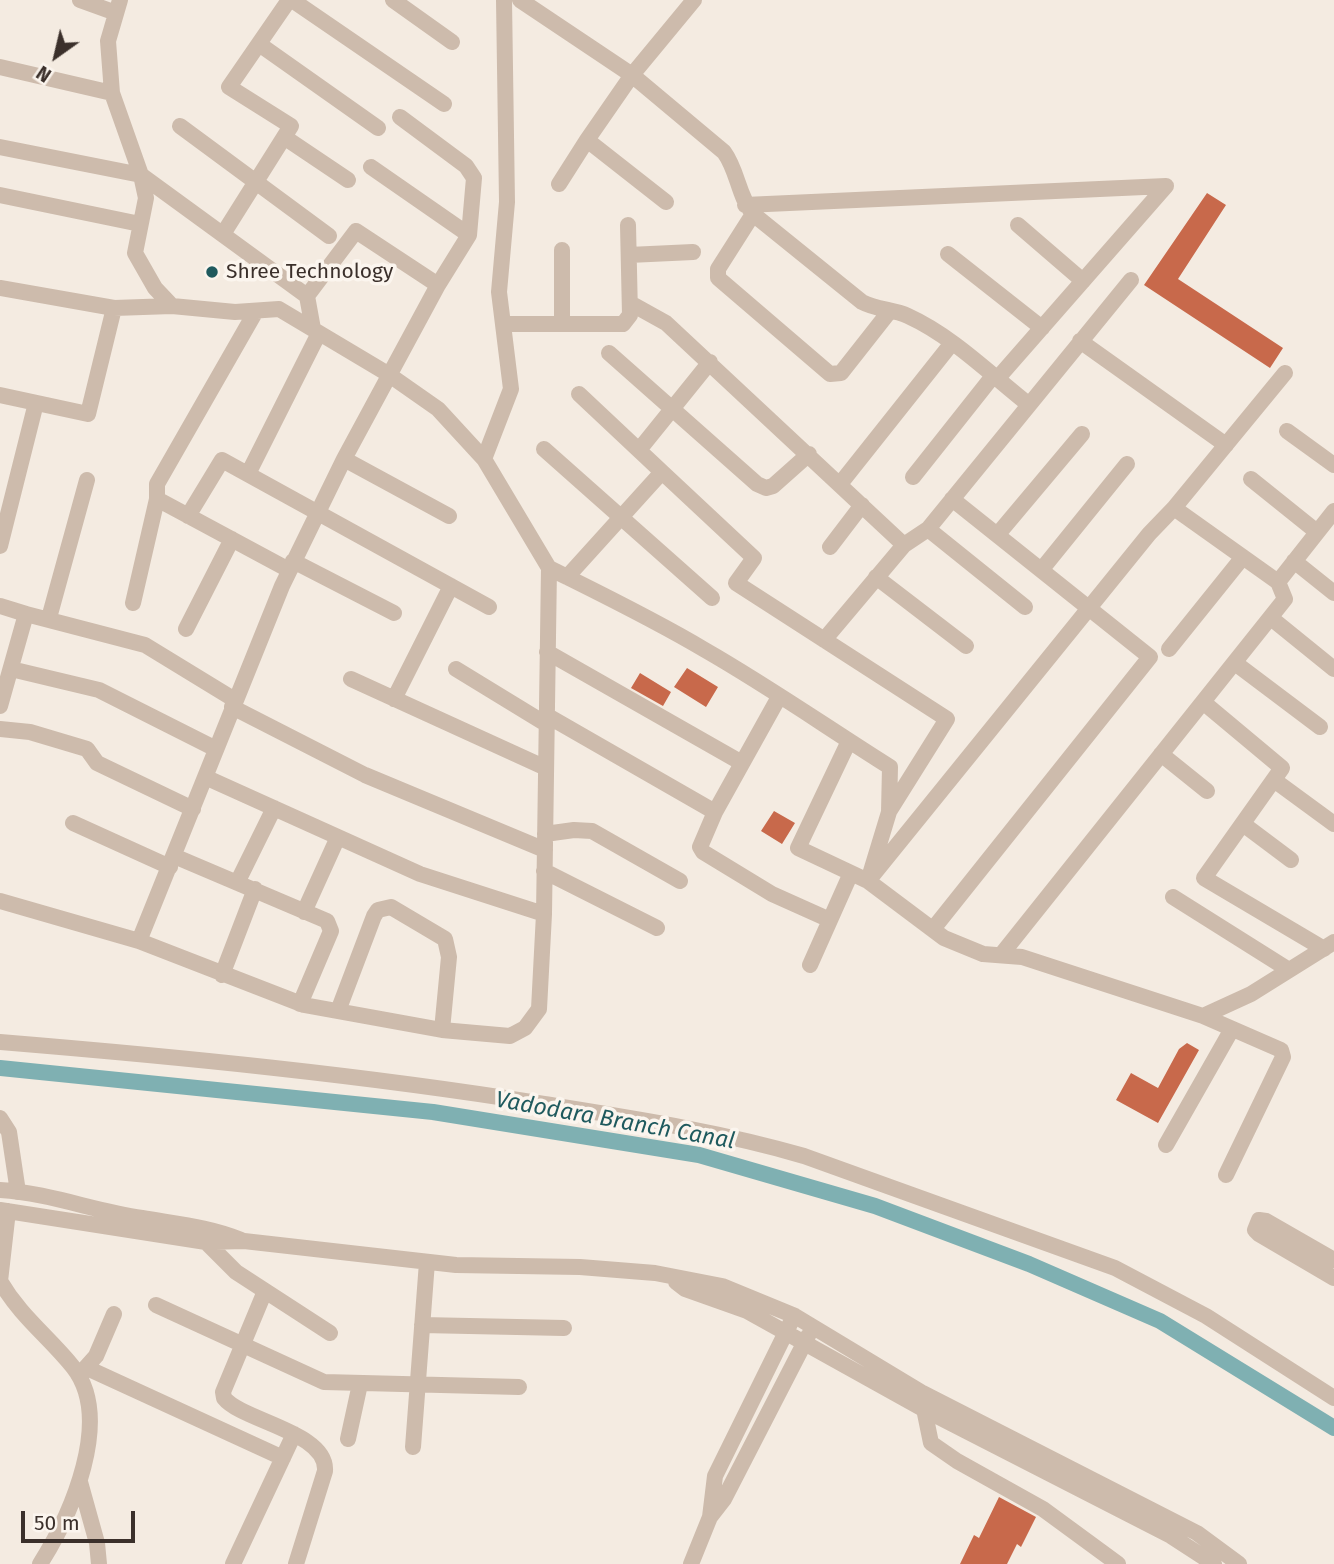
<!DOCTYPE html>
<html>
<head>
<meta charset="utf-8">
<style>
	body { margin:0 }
	#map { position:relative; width:1334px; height:1564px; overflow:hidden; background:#f4ebe1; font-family:"Fira Sans",sans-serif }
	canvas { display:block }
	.north { position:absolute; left:21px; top:21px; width:70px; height:70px; -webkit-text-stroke:5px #fbf5ee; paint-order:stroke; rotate:214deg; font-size:19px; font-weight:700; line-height:28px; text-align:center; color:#3b302b }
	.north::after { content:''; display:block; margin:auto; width:24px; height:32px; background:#3b302b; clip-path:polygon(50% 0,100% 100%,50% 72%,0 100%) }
	.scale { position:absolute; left:21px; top:1511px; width:114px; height:32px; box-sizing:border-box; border:4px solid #3b302b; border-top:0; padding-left:9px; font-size:21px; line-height:24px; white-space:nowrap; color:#3b302b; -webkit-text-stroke:5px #fbf5ee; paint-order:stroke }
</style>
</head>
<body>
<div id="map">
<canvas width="1334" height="1564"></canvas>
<div class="north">N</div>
<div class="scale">50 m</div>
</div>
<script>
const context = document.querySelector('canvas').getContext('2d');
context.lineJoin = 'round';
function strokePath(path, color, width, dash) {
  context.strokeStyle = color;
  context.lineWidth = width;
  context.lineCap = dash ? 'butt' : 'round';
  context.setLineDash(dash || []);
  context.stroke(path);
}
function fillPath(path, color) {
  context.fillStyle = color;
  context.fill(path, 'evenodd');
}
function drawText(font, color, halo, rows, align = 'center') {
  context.font = font + ' "Fira Sans",sans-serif';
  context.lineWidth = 7;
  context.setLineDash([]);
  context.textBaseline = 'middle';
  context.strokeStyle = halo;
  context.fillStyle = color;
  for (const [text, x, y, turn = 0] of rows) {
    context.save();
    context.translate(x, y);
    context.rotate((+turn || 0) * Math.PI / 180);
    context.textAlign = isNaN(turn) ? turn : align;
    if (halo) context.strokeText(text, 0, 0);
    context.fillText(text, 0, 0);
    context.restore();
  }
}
const canal = new Path2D(`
	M0 1068 433 1112 699 1155 875 1206 1029 1264 1160 1321 1334 1428`);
const building = new Path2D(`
	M1207 193 1226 205 1178 279 1283 348 1270 368 1144 285Z
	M687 668 718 687 706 707 674 687Z
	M640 673 671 692 663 706 631 688Z
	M774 811 795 823 782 844 761 831Z
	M1187 1043 1199 1050 1158 1123 1116 1100 1131 1073 1158 1088 1179 1049Z
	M999 1497 1036 1517 1021 1547 1017 1544 1007 1564H960L974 1535 979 1538Z`);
const minor = new Path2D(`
	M80 0 116 13
	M292 0 444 104
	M393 0 452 42
	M520 0 632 75 724 152C738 171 738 196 753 214L862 302C877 310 893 309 908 316 952 336 990 374 1028 404
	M259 44 378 128
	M0 67 112 93
	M400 117 466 166 474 178 469 235 438 285
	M180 126 329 236
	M284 137 348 180
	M0 147 141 175 307 296 313 329
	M371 167 469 235
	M559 184 587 140
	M0 195 140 224
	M666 202 587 140 632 75 694 0
	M745 205 1166 186 997 379
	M753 214 718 269V278L830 374 841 373 889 312
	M1018 225 1083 281
	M223 234 291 126 229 87 289 0
	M948 254 1042 328
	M629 255 693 252
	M0 288 114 308 172 306
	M630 303 666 323 904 545 928 529 1131 280
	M256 311 157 484V499L289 570
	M562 323V250
	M503 324H623L630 315 628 225
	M1080 341 1226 445
	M609 353 757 484 766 488 773 486 809 454
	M0 395 88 414 114 308
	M1287 431 1334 465
	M544 449 712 598
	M639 450 710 362
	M344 459 449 516
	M484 459 511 389 499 292 507 202 504 0
	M662 472 754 558 736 583 947 719 890 810
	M248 474 319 333
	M913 477 993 376
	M1251 479 1317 532
	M840 484 952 343
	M1174 508 1285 373
	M1334 511 1278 582 1174 508 1149 534 868 881 944 938 983 954 1022 957 1203 1016 1251 994 1334 942
	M188 516 222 460 489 607
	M928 529 1025 607
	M998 534 1082 434
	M0 546 36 403
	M830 547 862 505
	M293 561 394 613
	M1294 561 1334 593
	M549 568C601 594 655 620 705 650 768 686 828 728 890 767L889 812 868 881 798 848 849 741
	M1042 569 1127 464
	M567 577 662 472 579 394
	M876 577 966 646
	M133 603 157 499
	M0 606 26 614
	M49 618 87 480
	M1271 618 1334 669
	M186 629 232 539
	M824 640 904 545
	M1169 649 1243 557
	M547 652 742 763
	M1235 663 1320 727
	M11 669 99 690 216 749
	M456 669 546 724
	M351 679 546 768
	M394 699 451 586
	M1203 702 1282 768 1204 878 1324 949
	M0 706 26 614 145 645 235 700
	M232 707 365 775 545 850
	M546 715 715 812 779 697
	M0 729 30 732 87 749 97 763 193 809
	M1161 754 1207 791
	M205 777 420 874 544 914
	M1274 780 1334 824
	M715 812 700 847 703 852 772 894 830 920
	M73 823 170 867
	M1243 824 1291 860
	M545 834 574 830 592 831 680 881
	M174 856 327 921 331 931 300 1004
	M544 871 657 928
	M238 881 274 808
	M1173 897 1289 970
	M0 901 139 941 304 1005 442 1030 510 1036 525 1028 539 1009 544 914 549 568 484 459 438 409 388 374 279 309 235 312 172 306 155 288 135 253 146 198 141 175 112 93 108 41 120 0
	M304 912 338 837
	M933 929 1150 657 952 499
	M139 941 282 586 344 459 438 285 356 231 307 296
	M1001 955 1285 599 1278 582
	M810 965 851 873
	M222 975 255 889
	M338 1011 374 916 378 910 391 907 445 939 449 957 442 1030
	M1203 1016 1281 1050 1283 1057 1226 1175
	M0 1042C182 1057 363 1075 544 1104 631 1118 718 1131 804 1156L1115 1268 1206 1316 1334 1398
	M0 1118 9 1132 18 1192
	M1166 1145 1232 1029
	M0 1190C49 1193 94 1211 142 1218 176 1224 210 1227 241 1240
	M0 1210 206 1242 244 1241 456 1265 580 1267 655 1273 722 1286 795 1316 921 1392 1197 1533 1239 1564
	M206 1242 236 1272 330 1333
	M1334 1260 1266 1221 1259 1220 1255 1230 1259 1234 1334 1278
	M0 1281C21 1317 48 1336 73 1367 114 1419 71 1515 40 1564
	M0 1281 8 1211
	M676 1282 685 1289 747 1311 925 1410 1171 1536 1214 1564
	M265 1291 223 1392 224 1398C242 1421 328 1432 325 1471L296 1564
	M156 1305 324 1382 519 1387
	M422 1325 564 1328
	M87 1368 283 1458
	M79 1375 96 1356 114 1314
	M923 1404 931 1443 957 1461 1043 1509 1118 1564
	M348 1439 360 1384
	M413 1447 427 1262
	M80 1482 97 1543 99 1564
	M710 1517 715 1476 790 1324
	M233 1564 294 1434
	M691 1564 710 1517 724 1499 808 1336`);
const markers = [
	[212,272,7,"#1f5a5e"]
];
const poiNames = [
	["Shree Technology",226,272]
];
const waterNames = [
	["Vadodara Branch Canal",615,1121,10]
];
strokePath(canal, '#7fb0b2', 16);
fillPath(building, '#c8694b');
strokePath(minor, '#cdbbac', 16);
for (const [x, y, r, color] of markers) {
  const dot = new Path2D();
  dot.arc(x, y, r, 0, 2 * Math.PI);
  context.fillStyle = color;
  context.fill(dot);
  strokePath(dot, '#fbf5ee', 2.5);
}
drawText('21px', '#3b302b', '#fbf5ee', poiNames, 'left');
drawText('italic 23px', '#1f5a5e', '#fbf5ee', waterNames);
</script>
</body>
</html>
